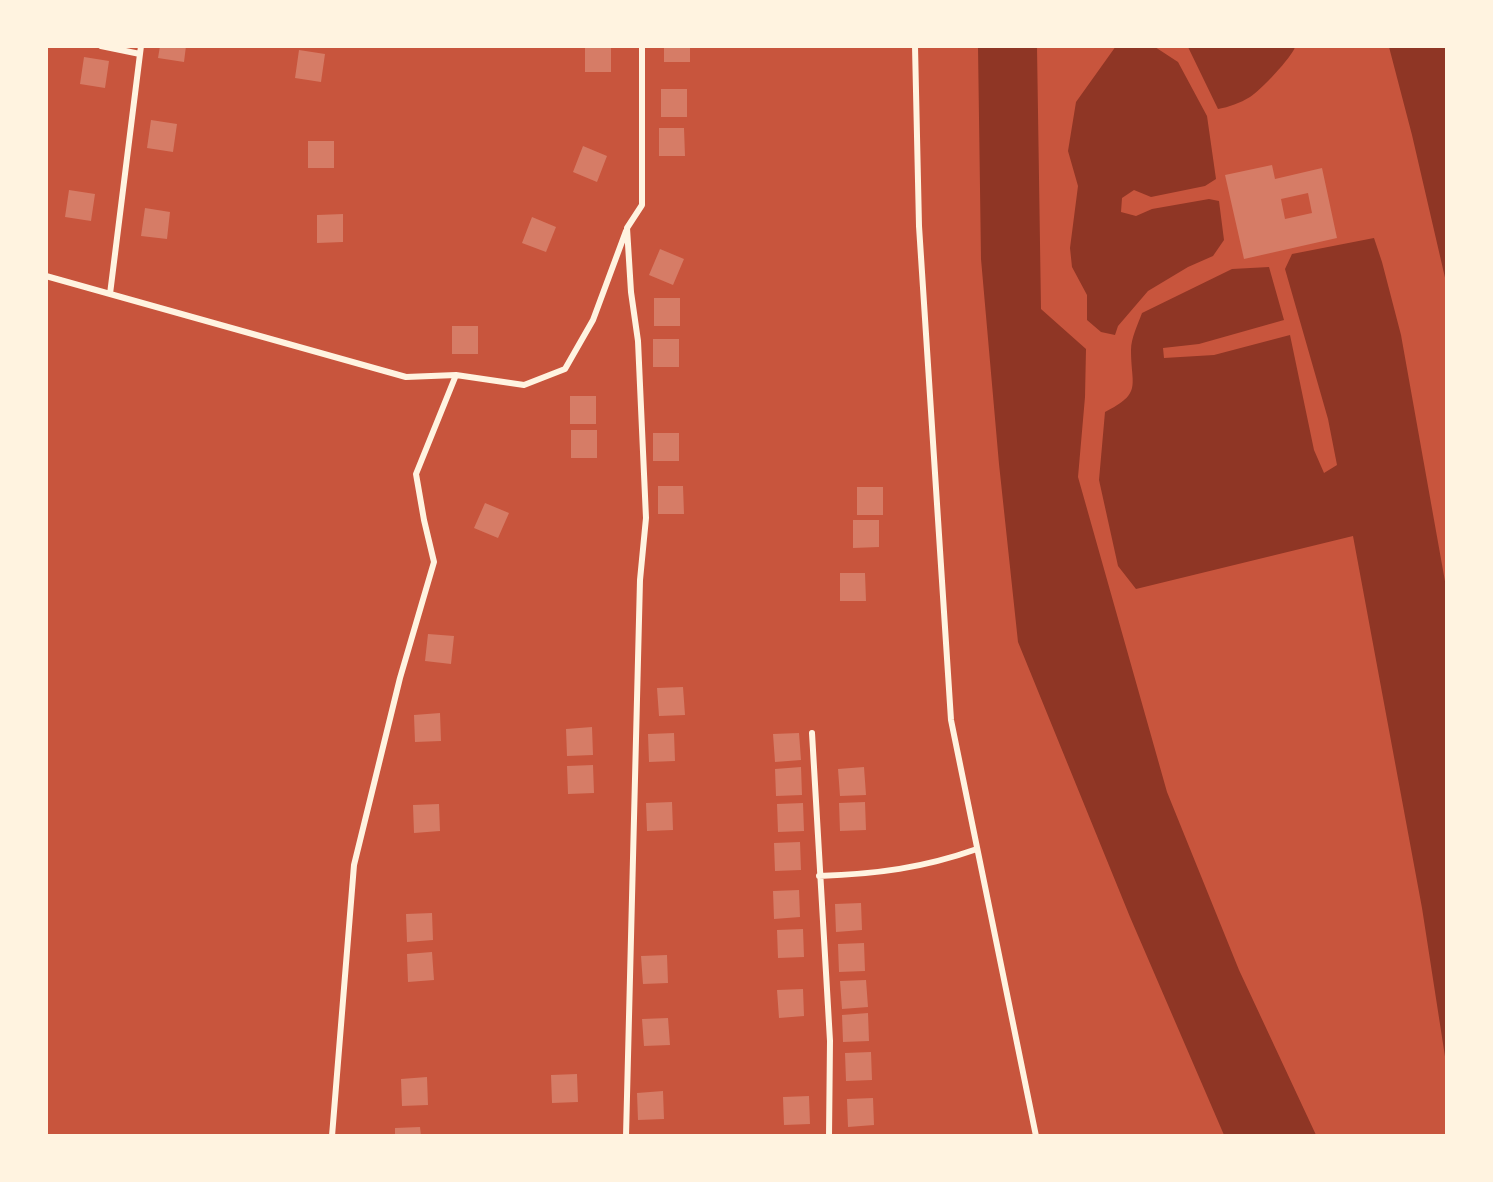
<!DOCTYPE html>
<html>
<head>
<meta charset="utf-8">
<style>
	body { margin:0 }
	#map { position:relative; width:1493px; height:1182px; overflow:hidden; background:#c8553d; font-family:"Fira Sans",sans-serif }
	canvas { display:block }
	.frame { position:absolute; inset:0; border:48px solid #fff3e0; pointer-events:none }
</style>
</head>
<body>
<div id="map">
<canvas width="1493" height="1182"></canvas>
<div class="frame"></div>
</div>
<script>
const context = document.querySelector('canvas').getContext('2d');
context.lineJoin = 'round';
function fillPath(path, color) {
  context.fillStyle = color;
  context.fill(path, 'evenodd');
}
function strokePath(path, color, width, dash) {
  context.strokeStyle = color;
  context.lineWidth = width;
  context.lineCap = dash ? 'butt' : 'round';
  context.setLineDash(dash || []);
  context.stroke(path);
}
const water = new Path2D(`
	M1116 46 1155 47 1178 62 1207 116 1216 179 1205 186 1151 197 1134 190 1122 198 1121 212 1136 216 1152 209 1209 199 1219 201 1224 240 1213 256 1188 267 1148 291 1118 326 1115 335 1101 332 1087 320V295L1072 267 1070 248 1078 186 1068 151 1076 102Z
	M978 47H1037L1041 309 1086 349 1085 397 1078 477 1167 792 1239 970 1316 1135H1224L1130 917 1018 642 999 464 981 259Z
	M1188 47V46L1295 47C1292 57 1260 91 1250 97 1240 103 1229 107 1218 109Z
	M1389 47H1446V282L1412 135Z
	M1374 238 1382 262 1401 335 1446 587V1063L1422 908 1353 536 1136 589 1118 566 1099 480 1105 412C1143 393 1131 386 1131 350 1131 338 1138 324 1142 313L1232 269 1269 267 1284 320 1199 344 1163 348 1164 358 1214 355 1290 335 1314 450 1324 473 1337 465 1328 419 1285 269 1292 254Z`);
const building = new Path2D(`
	M160 46H186L184 62 158 58Z
	M585 46H611V72H585Z
	M664 46H690V62H664Z
	M299 50 325 54 321 82 295 78Z
	M84 57 109 61 105 88 80 84Z
	M661 89H687V117H661Z
	M151 120 177 124 173 152 147 148Z
	M659 128H684L685 156H659Z
	M308 141H334V168H308Z
	M583 146 607 156 597 182 573 172Z
	M1272 165 1275 179 1322 168 1337 238 1244 259 1225 175ZM1308 193 1312 213 1285 219 1281 199Z
	M69 190 95 194 91 221 65 217Z
	M145 208 170 212 167 239 141 236Z
	M343 214V242L317 243V215Z
	M532 217 556 227 546 252 522 243Z
	M660 249 684 259 673 285 649 275Z
	M654 298H680V326H654Z
	M452 326H478V354H452Z
	M653 339H679V367H653Z
	M570 396H596V424H570Z
	M571 430H597V458H571Z
	M653 433H679V461H653Z
	M658 486H683L684 514H658Z
	M857 487H883V515H857Z
	M485 503 509 513 498 538 474 528Z
	M853 520H879V547L853 548Z
	M840 573H865L866 601H840Z
	M428 634 454 636 451 664 425 661Z
	M683 687 685 715 659 716 657 688Z
	M440 713 441 741 415 742 414 715Z
	M592 727 593 755 567 756 566 729Z
	M674 733 675 761 649 762 648 734Z
	M799 733 801 760 775 762 773 734Z
	M593 765 594 793 568 794 567 766Z
	M801 767 802 795 776 796 775 769Z
	M864 767 866 795 840 796 838 769Z
	M672 802 673 830 647 831 646 803Z
	M865 802 866 830 840 831 839 803Z
	M803 803 804 831 778 832 777 804Z
	M439 804 440 831 414 833 413 805Z
	M800 842 801 870 775 871 774 843Z
	M799 890 800 917 774 919 773 891Z
	M861 903 862 930 836 932 835 904Z
	M432 913 433 940 407 942 406 914Z
	M803 929 804 957 778 958 777 930Z
	M864 943 865 971 839 972 838 944Z
	M432 952 434 980 408 982 407 954Z
	M667 955 668 983 643 984 641 956Z
	M866 980 868 1007 842 1009 840 981Z
	M803 989 804 1016 779 1018 777 990Z
	M868 1013 869 1041 843 1042 842 1015Z
	M668 1018 670 1045 644 1046 642 1019Z
	M871 1052 872 1080 846 1081 845 1053Z
	M577 1074 578 1102 552 1103 551 1075Z
	M427 1077 428 1105 402 1106 401 1079Z
	M663 1091 664 1119 638 1120 637 1093Z
	M809 1096 810 1124 784 1125 783 1097Z
	M873 1098 874 1125 848 1127 847 1099Z
	M420 1127 421 1136H395V1128Z`);
const minor = new Path2D(`
	M101 46 140 54
	M915 46 919 226 951 720 1036 1136
	M46 276 406 377 456 375 524 385 565 369 593 320 626 231
	M110 294 141 46
	M812 733 830 1041 829 1136
	M819 876C877 874 923 868 977 849
	M332 1136 354 865 400 678 434 562 424 520 416 474 456 375
	M626 1136 640 580 646 518 638 341 631 292 627 228 642 205V46`);
fillPath(water, '#8f3625');
fillPath(building, '#d67c66');
strokePath(minor, '#fff3e0', 6);
</script>
</body>
</html>
